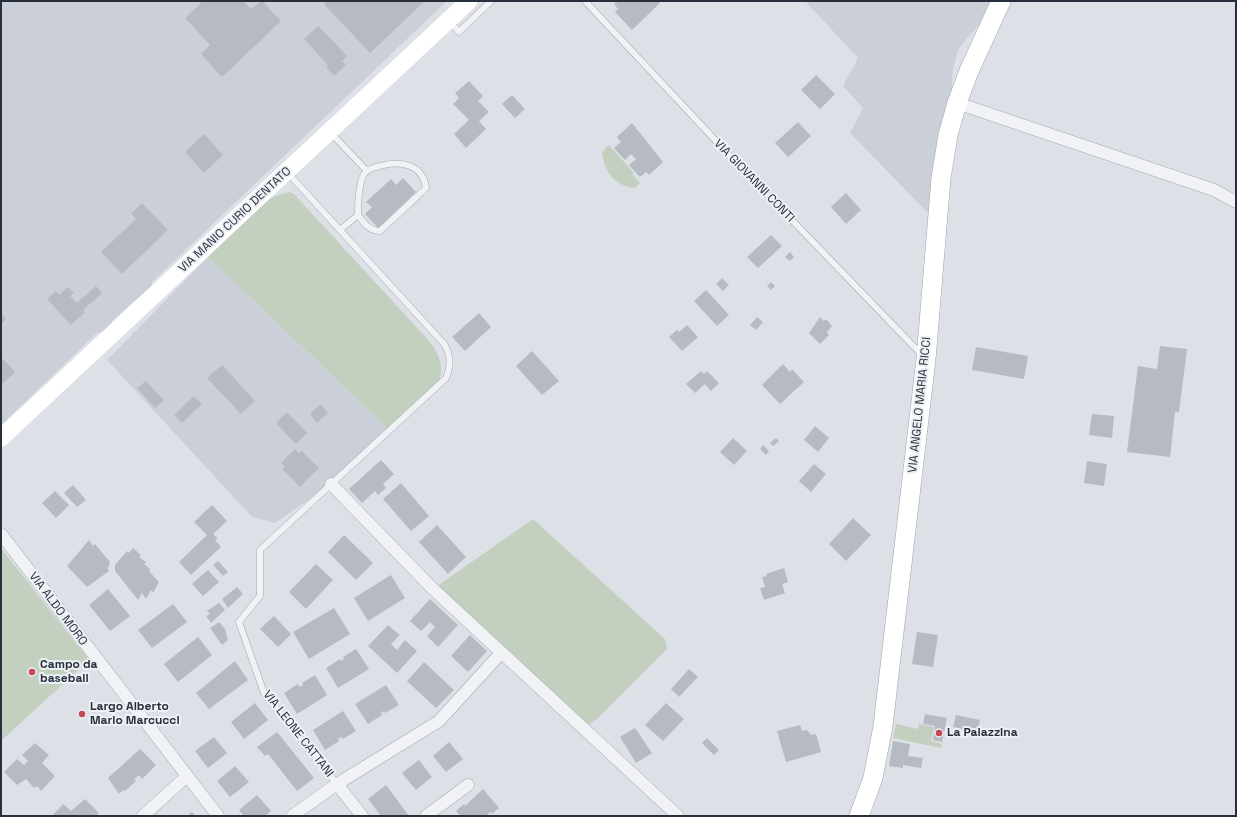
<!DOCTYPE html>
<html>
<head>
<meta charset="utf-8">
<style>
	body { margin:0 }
	#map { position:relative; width:1237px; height:817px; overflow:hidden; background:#dde1e7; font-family:"Space Grotesk",sans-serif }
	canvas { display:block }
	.frame { position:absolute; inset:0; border:2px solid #272f3d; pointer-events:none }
</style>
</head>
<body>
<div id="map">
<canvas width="1237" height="817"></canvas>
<div class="frame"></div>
</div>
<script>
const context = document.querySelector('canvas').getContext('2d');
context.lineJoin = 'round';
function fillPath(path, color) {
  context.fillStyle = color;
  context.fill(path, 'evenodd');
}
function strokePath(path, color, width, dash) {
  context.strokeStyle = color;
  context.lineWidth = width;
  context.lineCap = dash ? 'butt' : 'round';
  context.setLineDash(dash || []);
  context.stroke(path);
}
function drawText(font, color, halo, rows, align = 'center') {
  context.font = font + ' "Space Grotesk",sans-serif';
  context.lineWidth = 4;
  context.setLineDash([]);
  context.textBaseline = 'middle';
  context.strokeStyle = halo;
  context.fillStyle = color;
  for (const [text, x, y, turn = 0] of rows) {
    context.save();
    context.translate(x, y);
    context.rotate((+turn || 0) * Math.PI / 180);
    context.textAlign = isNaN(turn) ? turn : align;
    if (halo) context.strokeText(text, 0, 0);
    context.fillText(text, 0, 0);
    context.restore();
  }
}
const built = new Path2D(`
	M1 1H447L152 282V290L146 297 135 300 124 310 112 321V327L107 332H98L1 425Z
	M805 1H991L981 22 959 48 953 68 951 98 930 215 850 133 863 108 843 86 858 58Z
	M208 257 389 430 331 484 275 523 252 517 107 360Z`);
const green = new Path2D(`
	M609 145 634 173 632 174 640 183 635 188C614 186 604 171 602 152Z
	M289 192 294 194 431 343C439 356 445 367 438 383L389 430 208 257 267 199Z
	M533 519 665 639 667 649 596 720 590 724 584 723 433 589Z
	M1 548 89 660 1 741Z
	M896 724 918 729 919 724 934 727 931 741 942 744 941 748 893 738Z`);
const building = new Path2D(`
	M203 1H243L251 9 262 1 281 21 222 77 201 54 210 45 185 18Z
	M327 1H425L370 53 324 4Z
	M618 1H658L660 3 632 30 615 12 618 9 614 4Z
	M318 26 347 56 342 61 346 65 334 76 326 67 328 65 304 39Z
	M816 75 835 94 820 109 801 90Z
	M469 81 483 96 478 101 489 112 479 121 486 129 466 148 454 134 469 120 453 104 459 98 455 93Z
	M512 95 525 109 515 118 502 104Z
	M798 122 811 136 788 157 775 143Z
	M632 123 663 162 649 175 646 172 640 177 629 165 636 159 631 154 625 160 614 148 621 142 617 137Z
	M204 134 223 155 204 173 185 152Z
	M403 178 416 192 378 228 365 214 372 207 366 202 391 179 396 185Z
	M846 193 861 210 846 224 831 207Z
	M142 203 168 230 122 274 101 252 136 219 131 214Z
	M771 235 782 246 758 268 747 257Z
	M790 252 794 257 790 261 785 257Z
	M722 278 729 285 723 291 716 284Z
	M771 282 775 286 771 290 767 286Z
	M96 286 102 293 83 310 85 312 71 325 47 299 56 291 59 295 68 287 74 293 70 296 77 303Z
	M706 290 729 315 717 326 694 301Z
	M479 313 491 327 465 351 452 337Z
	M1 314 6 319 1 324Z
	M757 317 763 322 756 330 750 325Z
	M820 317 824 321 826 319 832 326 827 332 829 335 820 344 809 333Z
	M687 325 698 337 682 351 669 337 677 330 679 332Z
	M1160 346 1187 349 1179 412H1175L1170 457 1127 452 1138 366 1157 369Z
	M976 347 1028 356 1024 379 972 370Z
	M532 351 559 381 542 395 516 366Z
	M1 357 15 372 1 385Z
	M783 364 790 372 792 369 804 382 780 404 762 385Z
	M222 365 255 401 241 414 207 378Z
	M701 371 704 374 707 371 719 383 711 391 705 384 695 393 686 384Z
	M146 381 164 400 155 408 137 388Z
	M194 396 202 404 182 423 174 415Z
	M321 404 328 413 317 423 310 414Z
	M287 412 307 433 296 444 276 423Z
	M1092 414 1114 416 1112 438 1089 435Z
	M815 426 829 438 818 452 804 440Z
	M733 438 747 451 734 465 720 452Z
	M776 438 779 441 773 446 770 443Z
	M763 445 769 451 766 455 760 449Z
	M295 449 299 453 302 451 319 468 300 487 282 469 285 467 281 463Z
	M381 460 394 474 383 484 386 488 378 495 375 491 362 503 349 489Z
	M1087 461 1107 464 1104 486 1084 483Z
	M814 464 826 474 811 492 799 481Z
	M401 483 429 516 411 531 383 499Z
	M73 485 86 500 77 507 64 493Z
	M55 491 69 505 56 518 42 503Z
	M212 505 227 521 213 534 218 538 215 540 221 547 191 575 179 562 207 535 194 522Z
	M853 518 871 535 846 561 829 544Z
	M437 525 466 557 448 574 419 542Z
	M344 535 373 563 356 580 328 552Z
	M89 540 93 546 95 544 110 562 108 569 109 571 87 587 67 566Z
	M133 548 141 555 139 557 146 562 144 564 150 569 149 571 159 582 153 593 151 590 146 599 142 593 138 600 115 571V565L127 551 129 553Z
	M218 561 228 572 223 576 213 565Z
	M316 564 333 580 306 609 289 592Z
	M784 568 788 582 782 584 785 593 764 600 760 588 765 587 762 577 767 576 766 574Z
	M208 570 219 582 203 596 192 584Z
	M391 575 405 598 368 621 354 598Z
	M237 587 243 594 228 608 222 599Z
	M108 589 130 616 110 631 89 605Z
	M430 599 458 625 438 647 427 636 435 627 430 622 421 631 410 621Z
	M219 603 225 610 211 623 206 616 210 614 207 611Z
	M173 604 187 622 152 648 138 630Z
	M334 608 350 634 309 659 293 632Z
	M274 616 291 634 278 647 260 629Z
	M219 622 225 629 228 640 222 645 210 628Z
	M388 625 400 635 391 644 397 650 405 640 417 651 397 673 368 646Z
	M917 632 938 635 933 667 912 664Z
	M470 635 487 651 468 672 451 656Z
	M198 637 212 655 178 682 164 664Z
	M356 649 369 669 338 688 326 668 340 659 341 661 344 659 343 657Z
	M235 661 248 680 209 709 196 693Z
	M424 662 454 690 436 708 407 681Z
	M689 669 698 677 679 697 671 689Z
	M315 675 327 695 297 714 284 693 298 684 300 687 303 685 302 683Z
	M386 685 399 705 385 713 384 711 381 713 382 715 368 724 355 704Z
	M255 703 268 720 244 739 231 722Z
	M666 703 684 719 663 741 645 725Z
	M343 711 356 731 343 739 341 737 338 739 339 741 325 750 313 730Z
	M925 714 947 718 942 742 933 740 935 726 923 724Z
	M956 715 980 720 977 732 953 727Z
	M800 725 802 731 807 730 811 735 816 734 821 752 786 762 777 731Z
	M635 728 652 753 636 763 620 737Z
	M277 732 314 778 297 791 268 754 265 756 257 747Z
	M214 737 227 753 208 768 195 751Z
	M707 738 719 750 714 755 702 743Z
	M893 741 910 744 908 756 923 758 921 768 903 765V768L889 766Z
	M449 742 463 759 446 772 433 756Z
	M35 743 49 755 42 763 55 776 41 791 37 786 34 788 26 779 17 785 4 772 17 759 24 765 28 761 22 755Z
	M140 749 156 765 142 779 139 775 134 779 136 781 125 791 123 790 119 794 108 778Z
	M419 760 432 777 416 790 402 773Z
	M235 766 249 782 230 797 217 781Z
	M386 785 409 816H381L368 799Z
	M483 789 499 808 492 814 491 812 485 816H461L456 811 464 804 465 806Z
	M257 795 271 811 265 816H244L239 810Z
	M85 799 99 813 96 816H52L63 804 71 811Z
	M192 812 195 816H187Z`);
const lane = new Path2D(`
	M585 1 733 159 922 355
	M449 21 459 32 491 1
	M330 132 367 171
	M287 172 445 345C451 357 451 365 446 378L260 550V596L239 622 264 693 337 784
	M340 230 358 215C358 204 359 183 364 174 367 169 375 167 380 166 400 160 423 164 426 188L380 231C369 231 364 223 358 215`);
const street = new Path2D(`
	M957 103 1214 190 1236 202
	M331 484 433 589 678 816
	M1 534 218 816
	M337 784 362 816
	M143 816 187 776
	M292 816 337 784 439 721 501 653
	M426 816 468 785`);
const secondary = new Path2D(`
	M1 438 469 1`);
const primary = new Path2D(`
	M859 816 873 778 883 726 926 359 941 178 948 135 957 103 969 71 1001 1`);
const markers = [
	[32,672,4,"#c84659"],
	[82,714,4,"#c84659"],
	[939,733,4,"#c84659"]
];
const streetNames = [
	["VIA GIOVANNI CONTI",754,181,46],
	["VIA MANIO CURIO DENTATO",235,220,-43],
	["VIA ANGELO MARIA RICCI",920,405,-84],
	["VIA ALDO MORO",58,609,53],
	["VIA LEONE CATTANI",298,734,52]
];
const poiNames = [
	["Campo da",40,665],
	["baseball",40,679],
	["Largo Alberto",90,707],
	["Mario Marcucci",90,721],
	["La Palazzina",947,733]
];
fillPath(built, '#cbd0d8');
fillPath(green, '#c3d0bf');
fillPath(building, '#b5bac3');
strokePath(lane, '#a3a8b1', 7);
strokePath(street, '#a3a8b1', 13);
strokePath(primary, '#9da5b2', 20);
strokePath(lane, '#f0f2f5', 6);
strokePath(street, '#f0f2f5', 12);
strokePath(secondary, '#fff', 17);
strokePath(primary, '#fff', 19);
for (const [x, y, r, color] of markers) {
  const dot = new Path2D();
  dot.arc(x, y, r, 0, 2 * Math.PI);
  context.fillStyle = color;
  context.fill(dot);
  strokePath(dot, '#edf0f4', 1.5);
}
drawText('12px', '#272f3d', '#edf0f4', streetNames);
drawText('bold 12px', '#272f3d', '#edf0f4', poiNames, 'left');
</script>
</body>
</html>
